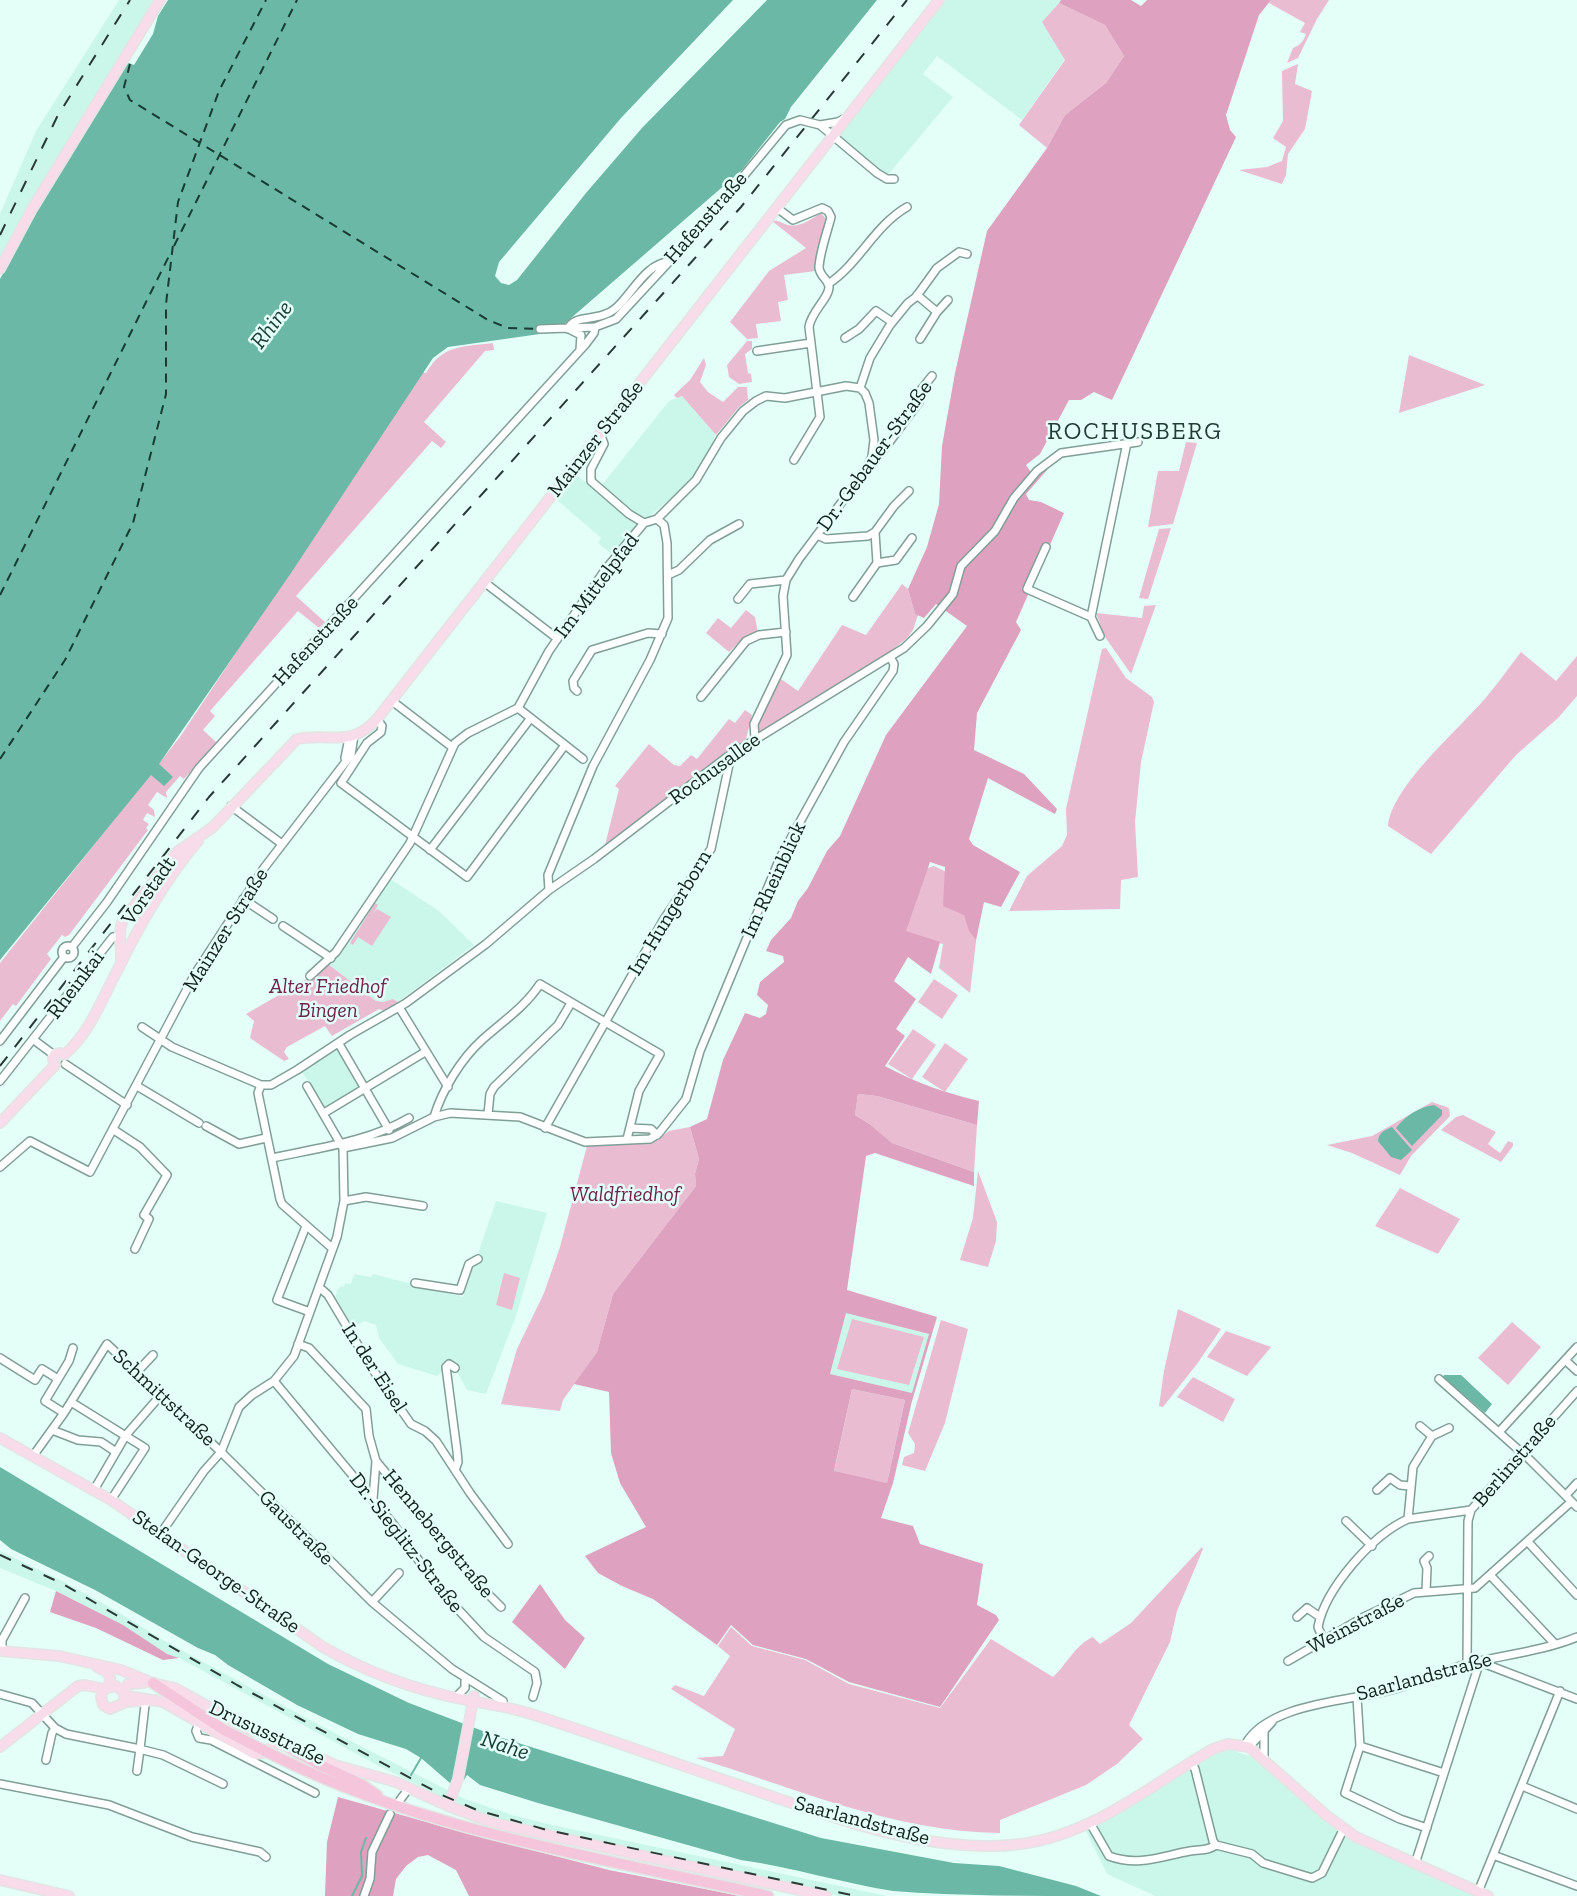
<!DOCTYPE html>
<html>
<head>
<meta charset="utf-8">
<style>
	body { margin:0 }
	canvas { display:block; background:#e4fff7 }
</style>
</head>
<body>
<canvas width="1577" height="1896"></canvas>
<script>
const context = document.querySelector('canvas').getContext('2d');
context.lineJoin = 'round';
function fillPath(path, color) {
  context.fillStyle = color;
  context.fill(path, 'evenodd');
}
function strokePath(path, color, width, dash) {
  context.strokeStyle = color;
  context.lineWidth = width;
  context.lineCap = dash ? 'butt' : 'round';
  context.setLineDash(dash || []);
  context.stroke(path);
}
function drawText(font, color, halo, rows, align = 'center') {
  context.font = font + ' "Zilla Slab",serif';
  context.lineWidth = 5;
  context.setLineDash([]);
  context.textBaseline = 'middle';
  context.strokeStyle = halo;
  context.fillStyle = color;
  for (const [text, x, y, turn = 0] of rows) {
    context.save();
    context.translate(x, y);
    context.rotate((+turn || 0) * Math.PI / 180);
    context.textAlign = isNaN(turn) ? turn : align;
    if (halo) context.strokeText(text, 0, 0);
    context.fillText(text, 0, 0);
    context.restore();
  }
}
const built = new Path2D(`
	M119 0H156L0 260V214L36 131Z
	M946 0H1061L1043 22 1065 59 1022 120 937 56 923 74 953 97 887 176 838 138Z
	M682 396 715 434 713 444 695 478 646 519 614 556 598 543 601 538 556 499 575 474 597 491 669 401Z
	M389 878 439 911 474 945 398 1002 393 999 383 1002 376 1001 328 964 340 953Z
	M338 1048 360 1086 324 1108 301 1070Z
	M496 1201 547 1213 516 1316 486 1394 467 1390 455 1368 449 1365 437 1376 398 1364 379 1338 376 1325 364 1321 354 1327 335 1299 337 1290 341 1286 344 1287 345 1283 351 1284 354 1274 371 1277 373 1274 463 1297Z
	M846 1312 930 1335 912 1393 830 1374Z
	M0 1551 62 1581 113 1609 163 1640 319 1725 465 1799 512 1815 552 1825 887 1896H839L506 1821 458 1805 379 1766 179 1658 167 1654 123 1626 84 1605 56 1591 0 1568Z
	M1231 1750 1256 1758 1357 1841 1477 1896H1155L1107 1874 1085 1829 1210 1757 1221 1752Z`);
const green = new Path2D(`
	M1271 0H1329L1317 19 1298 58 1287 63 1293 48C1299 46 1304 41 1306 34L1300 32 1305 23 1269 3Z
	M1059 3 1105 25 1124 56 1106 83 1065 115 1047 148 1019 125 1065 60 1042 22Z
	M1298 64 1295 84 1312 91 1305 129 1288 154 1286 175 1282 184 1239 170 1267 167 1282 161 1286 147 1273 138 1283 121 1282 71Z
	M821 213 826 219 816 271 784 275 788 300 778 302 781 321 756 324 758 338 747 339 730 322 769 271 806 248 772 221C779 220 781 223 788 225 800 228 811 219 821 213Z
	M747 341H752V349L745 354 748 373 751 374 752 382 739 384 729 377 727 365Z
	M493 343 494 350 485 351 424 422 446 442 441 448 432 441 296 596 325 622 319 628 298 611 210 711 215 716 203 730 216 742 213 746 184 779 180 776 166 792 167 798 157 792 148 805 154 810 155 817 147 813 143 820 149 824 146 828 148 830 69 935 65 937 62 935 47 954 51 959 16 1006 13 1004 0 1021V963L180 737 422 372 426 373C443 344 463 347 493 343Z
	M1409 355 1485 385 1399 413Z
	M704 358 706 365 700 382 708 392 723 402 738 387H747L748 400 739 407 716 435 682 396 677 398 674 395 690 380Z
	M1186 442 1197 443 1173 524 1148 527 1158 471H1179Z
	M1171 528 1148 599 1139 598 1159 529Z
	M902 584 908 589 915 614 918 615 913 630 907 638 884 657 759 733V721L781 679 798 691 842 625 866 635Z
	M1156 605 1131 674 1105 637 1096 613 1142 618 1144 606Z
	M746 610 755 617 758 633 742 639 729 652 706 633 718 618 731 628Z
	M1106 648 1126 678 1152 697 1154 702 1141 762 1135 822 1138 877 1121 880 1120 909 1009 911 1027 876 1062 846 1067 835 1066 809 1102 649Z
	M1521 652 1556 681 1577 656V696L1558 718 1516 755 1431 854 1388 826C1392 785 1461 728 1488 695 1500 681 1510 666 1521 652Z
	M745 710 752 715 746 739 605 845 619 789 615 786 649 744 674 765 680 766 691 755 697 759 729 719 735 723Z
	M934 866 982 889 970 993 939 968 943 944 903 935 919 871Z
	M375 903 378 905 373 914 377 909 391 917 372 946 358 937 353 945 350 943Z
	M328 964 376 1001 383 1002 393 999 398 1002 384 1011 379 1009 332 1036 325 1026 287 1047 284 1052 289 1059 284 1061 250 1038 254 1021 246 1014 310 977Z
	M934 979 958 995 942 1019 918 1002Z
	M913 1029 936 1045 912 1079 888 1064Z
	M945 1043 968 1059 945 1092 922 1077Z
	M858 1094 877 1096 977 1125 974 1172 892 1143 871 1125 855 1115Z
	M1432 1102 1449 1108 1450 1116 1411 1156 1400 1175 1352 1153 1327 1145 1372 1136Z
	M1463 1115 1496 1132 1488 1144 1500 1153 1508 1141 1513 1143V1146L1501 1162 1441 1130 1456 1117Z
	M690 1127 699 1159 695 1174 696 1186 613 1294 597 1352 563 1400 560 1411 501 1404 517 1349 544 1293 560 1247 587 1146 653 1143 669 1131Z
	M978 1171 997 1222 996 1241 988 1267 960 1260 973 1218Z
	M1400 1188 1460 1219 1438 1254 1375 1226Z
	M504 1273 520 1278 512 1310 496 1305Z
	M1178 1309 1221 1329 1197 1364 1163 1407 1159 1406 1164 1371Z
	M852 1319 924 1337 909 1385 837 1369Z
	M941 1320 968 1329 945 1423 925 1471 902 1465 904 1457 914 1453 915 1444 908 1433Z
	M1512 1322 1541 1347 1508 1385 1478 1358Z
	M1226 1331 1271 1347 1247 1376 1207 1357Z
	M1193 1377 1235 1399 1223 1422 1177 1397Z
	M852 1389 905 1400 887 1483 834 1472Z
	M1202 1547 1203 1549 1177 1611 1170 1642 1129 1725 1143 1739 1117 1764 1086 1785 1000 1820V1833C893 1832 797 1788 696 1758L723 1756 735 1729 671 1689 675 1685 704 1696 730 1656 718 1646 731 1627 752 1646 805 1660 849 1684 940 1708 991 1639 1053 1677C1067 1664 1075 1645 1093 1637L1100 1644 1131 1623Z`);
const forest = new Path2D(`
	M1061 0H1131L1141 6 1147 0H1271L1259 15 1226 115 1230 130 1236 137 1112 400 1094 392 1081 400H1069L1040 454 1026 465 1035 478 1045 468 1047 470 1026 494 1029 500 1041 502 1064 513 1016 622 1021 630 977 713 974 750 1024 774 1057 809 1055 814 988 778 969 839 973 845 1020 872 1001 907 984 902 976 940 969 931 964 915 943 906 945 867 930 862 906 931 940 942 931 974 908 957 894 981 916 999 896 1029 905 1036 885 1066C916 1083 946 1093 979 1101L977 1125 877 1096 858 1094 855 1115 871 1125 892 1143 974 1172V1186L875 1153 866 1156 847 1290 937 1317 912 1401 893 1483 881 1518 913 1526 920 1544 983 1564 977 1605 996 1615 999 1620 940 1707 849 1682 806 1659 753 1645 731 1625 717 1645 653 1599 622 1586 598 1573 585 1556 646 1527 620 1483 611 1453 609 1392 574 1384 597 1352 613 1294 696 1186 695 1174 699 1159 690 1127 707 1119 723 1060 745 1013 760 1018 766 1014 768 1005 757 995 760 982 784 962 783 956 766 951 771 940 791 918 798 901 808 888 827 851 840 836 886 735 967 626 936 604 924 618 915 614 908 589 927 547 939 504 942 446 955 373 987 231 1047 148 1065 115 1106 83 1124 56 1105 25 1059 3ZM846 1313 929 1334 912 1393 830 1374ZM852 1389 905 1400 887 1483 834 1471Z
	M540 1584 565 1620 585 1638 565 1669 512 1622Z
	M56 1591 123 1625 167 1654 179 1658 163 1660 96 1628 50 1612Z
	M338 1797 451 1829 609 1870 740 1896H469L456 1870 428 1855 418 1857 406 1866 396 1879 393 1896H325L327 1842Z`);
const water = new Path2D(`
	M168 0H733L621 118 499 262 495 276 501 283 509 285 517 280 586 193 642 128 767 0H877L791 107 785 119 780 122 742 170 563 325H541L540 334 448 347 433 358 291 573 159 764 173 777 164 786 151 775 0 960V279L36 213 126 62 134 65 153 34 158 16Z
	M1434 1105 1442 1110V1115L1412 1146 1396 1128C1405 1116 1419 1107 1434 1105Z
	M1392 1127 1412 1150 1401 1160 1391 1157 1378 1141C1379 1132 1385 1130 1392 1127Z
	M1444 1375H1461L1492 1404 1485 1413 1443 1377Z
	M0 1467 328 1664 409 1703 496 1736 821 1838 954 1863 999 1866 1076 1886 1101 1896C1034 1896 958 1896 893 1891 842 1883 792 1867 741 1860L538 1803 480 1785 467 1775 464 1780 450 1783 421 1758 406 1749 358 1734 297 1705 228 1665 215 1655 198 1648 95 1590 11 1549 0 1540Z`);
const stream = new Path2D(`
	M411 1775 421 1758
	M352 1896 362 1876 361 1852 366 1838`);
const ferry = new Path2D(`
	M130 64 124 87 130 100 488 320 508 328 537 329
	M174 246 297 0
	M0 595 171 252
	M0 759 65 660 133 523 166 394V304L178 202 219 91 266 0`);
const minor = new Path2D(`
	M820 125 877 173 887 179H894
	M820 125 838 122 846 118
	M777 208 793 220 822 208 828 211 831 217C827 233 820 251 819 267 819 276 829 280 829 287 829 298 811 312 809 327L820 417 794 460
	M828 284C859 264 874 226 907 207
	M917 295 937 312 920 339
	M937 312 948 300
	M540 329 595 327 616 319 702 226
	M568 329C574 313 599 323 616 308 632 294 646 263 669 262
	M571 330 581 335 580 350
	M845 338 859 329 876 311 892 322
	M757 351 811 343
	M860 388 870 358 890 325 908 303 916 297 937 268 959 252 967 254
	M600 433 604 444 591 469V481L629 514 644 523
	M872 457 882 452 919 402 916 396 932 376
	M817 535 826 539 868 536 875 532 894 506 909 491
	M1046 547 1027 589 1091 617
	M877 563 896 560 912 538
	M668 575 679 570 710 540 739 524
	M484 582 554 636
	M853 597 877 563 875 532
	M738 599 750 584 786 580
	M1091 617 1127 443
	M1091 617 1100 636
	M577 691 574 688 573 681 592 650 648 633 662 634
	M701 697 746 641 759 635 786 632
	M392 701 452 747
	M518 708 583 759
	M377 719 382 726 381 732 367 743 341 783 467 877 565 745
	M345 758 349 738
	M231 806 282 844
	M430 850 530 719
	M549 890 548 875 593 766 650 660 668 618 667 543 664 525 657 519
	M243 899 273 919
	M283 926 331 958
	M62 952a6 6 0 1 1 12 0a6 6 0 1 1-12 0Z
	M72 947 107 902 199 768 585 345 594 333 595 327
	M310 976 336 952 410 843 455 743 468 733 518 708 549 651 605 570 644 523 657 519 696 480 721 438 743 411 756 401 766 396 785 398 846 386 860 388 865 393 869 403 874 440 872 457 865 471 799 559 786 580 783 596 787 655 754 724 755 738
	M399 1007 448 1087
	M142 1027 172 1047 261 1085H271L297 1070 350 1035 406 1003 486 944 549 890 594 859 727 757 904 648 927 626 953 594 961 566 995 531 1014 498 1037 471 1061 453 1138 442
	M34 1040 54 1055
	M0 1041 64 957
	M339 1044 389 1130
	M65 1064 127 1105
	M0 1081 109 942 113 937 121 936
	M261 1085 258 1093 280 1199 282 1204 332 1248
	M137 1086 199 1123
	M324 1113 425 1052
	M488 1114 490 1094 494 1087 558 1025 571 1003
	M434 1117C442 1090 461 1059 482 1040 503 1021 524 1008 540 984L660 1054 639 1091 627 1139
	M206 1126 239 1144 266 1138
	M545 1128 664 919 711 849 730 760 727 757
	M630 1128 651 1129 657 1135
	M114 1130 140 1147 167 1175 144 1215 149 1219 135 1249
	M343 1148 392 1138 434 1117 450 1113 520 1117 585 1142 650 1139 659 1133 686 1099 700 1051 780 858 844 742 893 671 894 664 890 657
	M272 1158C318 1148 368 1142 409 1118
	M0 1167 30 1141 90 1172 195 974 264 868 351 755 354 736
	M344 1201 366 1197 423 1206
	M306 1226 277 1300 310 1312
	M415 1283 460 1290 469 1264 478 1259
	M319 1287 328 1295 371 1367 411 1424 425 1431 436 1441 470 1493 508 1544
	M298 1344 309 1348 366 1409 369 1436 376 1461 373 1499
	M0 1358 35 1380 42 1369 58 1379
	M1565 1360 1577 1371
	M455 1368 449 1364 446 1367 457 1451 458 1462 455 1470
	M136 1373 153 1355
	M1439 1379 1530 1460 1577 1507
	M274 1381 393 1524 439 1589 484 1637 535 1672 537 1683 533 1697
	M71 1402 145 1448 111 1500
	M64 1413 45 1401 69 1361 73 1348
	M1420 1426 1432 1436
	M52 1430 78 1440 101 1442 116 1452
	M1499 1432 1577 1347
	M33 1456 64 1413 107 1344 221 1452 372 1602 452 1669 503 1701
	M376 1461 476 1582 501 1607
	M94 1490 126 1435 160 1396
	M1377 1490 1390 1478 1400 1485 1410 1486
	M1566 1495 1577 1483
	M1408 1519 1413 1467 1432 1436 1449 1428
	M1346 1521 1372 1546
	M161 1533 204 1471 221 1452 239 1407 252 1395 274 1381 294 1356 337 1237 344 1201 343 1148 307 1086
	M1528 1542 1577 1595
	M1490 1575 1555 1644
	M1426 1591 1427 1568 1424 1561 1429 1556
	M372 1602 399 1573
	M1297 1617 1307 1608 1320 1617
	M1323 1639 1318 1627C1325 1589 1372 1535 1408 1519L1471 1510
	M2 1652V1640L25 1598
	M1288 1661 1362 1618 1414 1593 1475 1588 1571 1502
	M1480 1662 1577 1699
	M1467 1664 1468 1521 1471 1510 1577 1391
	M0 1694 32 1703 55 1728 66 1734 140 1749 145 1705
	M459 1694 465 1688V1681
	M1357 1697 1360 1746 1345 1793 1400 1819 1427 1828
	M199 1723 196 1731 199 1738 211 1740 315 1793
	M1245 1745C1267 1703 1350 1701 1391 1690 1417 1683 1441 1671 1467 1664 1503 1655 1543 1651 1577 1637
	M1360 1746 1444 1773
	M1249 1747 1272 1722
	M139 1749 163 1755 223 1784
	M1264 1758V1732
	M46 1760 52 1733 55 1728
	M1191 1762 1195 1769 1213 1841 1216 1845
	M137 1771 140 1749
	M0 1784 109 1805 192 1837 260 1852 266 1857
	M1522 1786 1577 1809
	M400 1800 409 1788
	M1090 1823 1109 1856C1138 1867 1162 1856 1190 1851 1200 1849 1208 1851 1216 1845L1252 1854 1263 1863 1312 1878 1322 1873 1344 1828
	M1493 1855 1577 1886
	M1415 1864 1480 1661
	M1478 1892 1560 1691
	M364 1896 370 1879 372 1852 390 1814`);
const major = new Path2D(`
	M0 269 32 209 160 0
	M121 963C122 949 117 932 123 920L177 852 213 827 297 739C330 732 350 749 377 719L939 0
	M64 1055C90 1033 102 999 118 969 138 928 168 875 198 841
	M55 1065 53 1059 54 1055 60 1053 64 1055
	M0 1123 55 1065
	M0 1438 111 1500 323 1647C366 1672 413 1689 461 1699 484 1704 506 1706 528 1713 609 1739 688 1768 768 1795 847 1822 936 1855 1021 1844 1093 1835 1152 1784 1213 1749L1228 1744 1249 1747 1326 1815 1356 1837 1488 1896
	M0 1651 59 1656 121 1670 153 1683 175 1688 250 1730 270 1736 279 1742H285
	M97 1667 107 1672 110 1678 109 1686
	M124 1697V1691L128 1684 144 1683
	M155 1700 126 1702 110 1709 103 1705 101 1697 104 1689 116 1686 128 1696 163 1702 254 1754 263 1753 279 1742
	M0 1747 78 1686 85 1685 104 1689
	M298 1748 335 1765 396 1782 448 1806 494 1823 826 1896
	M448 1806 458 1779 474 1696
	M0 1880 69 1896`);
const highway = new Path2D(`
	M153 1683 224 1730 263 1750
	M279 1742 318 1764 361 1784 377 1795
	M277 1757C427 1832 604 1858 768 1896`);
const rail = new Path2D(`
	M0 235 57 117 130 0
	M0 1066 209 797 741 207 907 0
	M0 1555 61 1583 237 1685 442 1795 477 1810 547 1830 856 1896`);
const minorBridge = new Path2D(`
	M702 226 786 125 800 120 820 125`);
const highwayBridge = new Path2D(`
	M263 1750 277 1757`);
const streetNames = [
	["Hafenstraße",706,218,-49],
	["Mainzer Straße",596,439,-52],
	["Dr.-Gebauer-Straße",875,456,-54],
	["Im Mittelpfad",597,586,-53],
	["Hafenstraße",316,641,-47],
	["Rochusallee",715,769,-36],
	["Im Rheinblick",774,880,-65],
	["Vorstadt",149,891,-55],
	["Im Hungerborn",670,913,-59],
	["Mainzer Straße",226,930,-58],
	["Rheinkai",76,985,-53],
	["In der Eisel",374,1368,57],
	["Schmittstraße",164,1398,43],
	["Berlinstraße",1515,1461,-49],
	["Gaustraße",296,1528,45],
	["Hennebergstraße",438,1534,50],
	["Dr.-Sieglitz-Straße",406,1543,52],
	["Stefan-George-Straße",216,1572,35],
	["Weinstraße",1356,1624,-28],
	["Saarlandstraße",1424,1677,-15],
	["Drususstraße",267,1733,25],
	["Saarlandstraße",862,1821,15]
];
const parkNames = [
	["Alter Friedhof",328,987],
	["Bingen",328,1011],
	["Waldfriedhof",625,1195]
];
const waterNames = [
	["Rhine",272,325,-53],
	["Nahe",505,1746,18]
];
const quarterNames = [
	["ROCHUSBERG",1135,432]
];
fillPath(built, '#cbf7eb');
fillPath(green, '#eabcd2');
fillPath(forest, '#dea1bf');
fillPath(water, '#6bb8a6');
strokePath(stream, '#6bb8a6', 2);
strokePath(ferry, '#183c34', 2, [9, 7]);
strokePath(minor, '#809f97', 10);
strokePath(major, '#e3e4e4', 12);
strokePath(highway, '#e3e4e4', 13);
strokePath(minor, '#fff', 7);
strokePath(major, '#f9dce9', 9);
strokePath(highway, '#f5c5db', 10);
strokePath(rail, '#2a3934', 2, [12, 12]);
strokePath(minorBridge, '#809f97', 10, []);
strokePath(highwayBridge, '#e3e4e4', 13, []);
strokePath(minorBridge, '#fff', 7);
strokePath(highwayBridge, '#f5c5db', 10);
drawText('21px', '#13201c', '#e4fff7', streetNames);
drawText('italic 21px', '#6b244d', '#e4fff7', parkNames);
drawText('italic 23px', '#183c34', '#e4fff7', waterNames);
context.letterSpacing = '2px';
drawText('24px', '#203c36', '#e4fff7', quarterNames);
context.letterSpacing = '0px';
</script>
</body>
</html>
